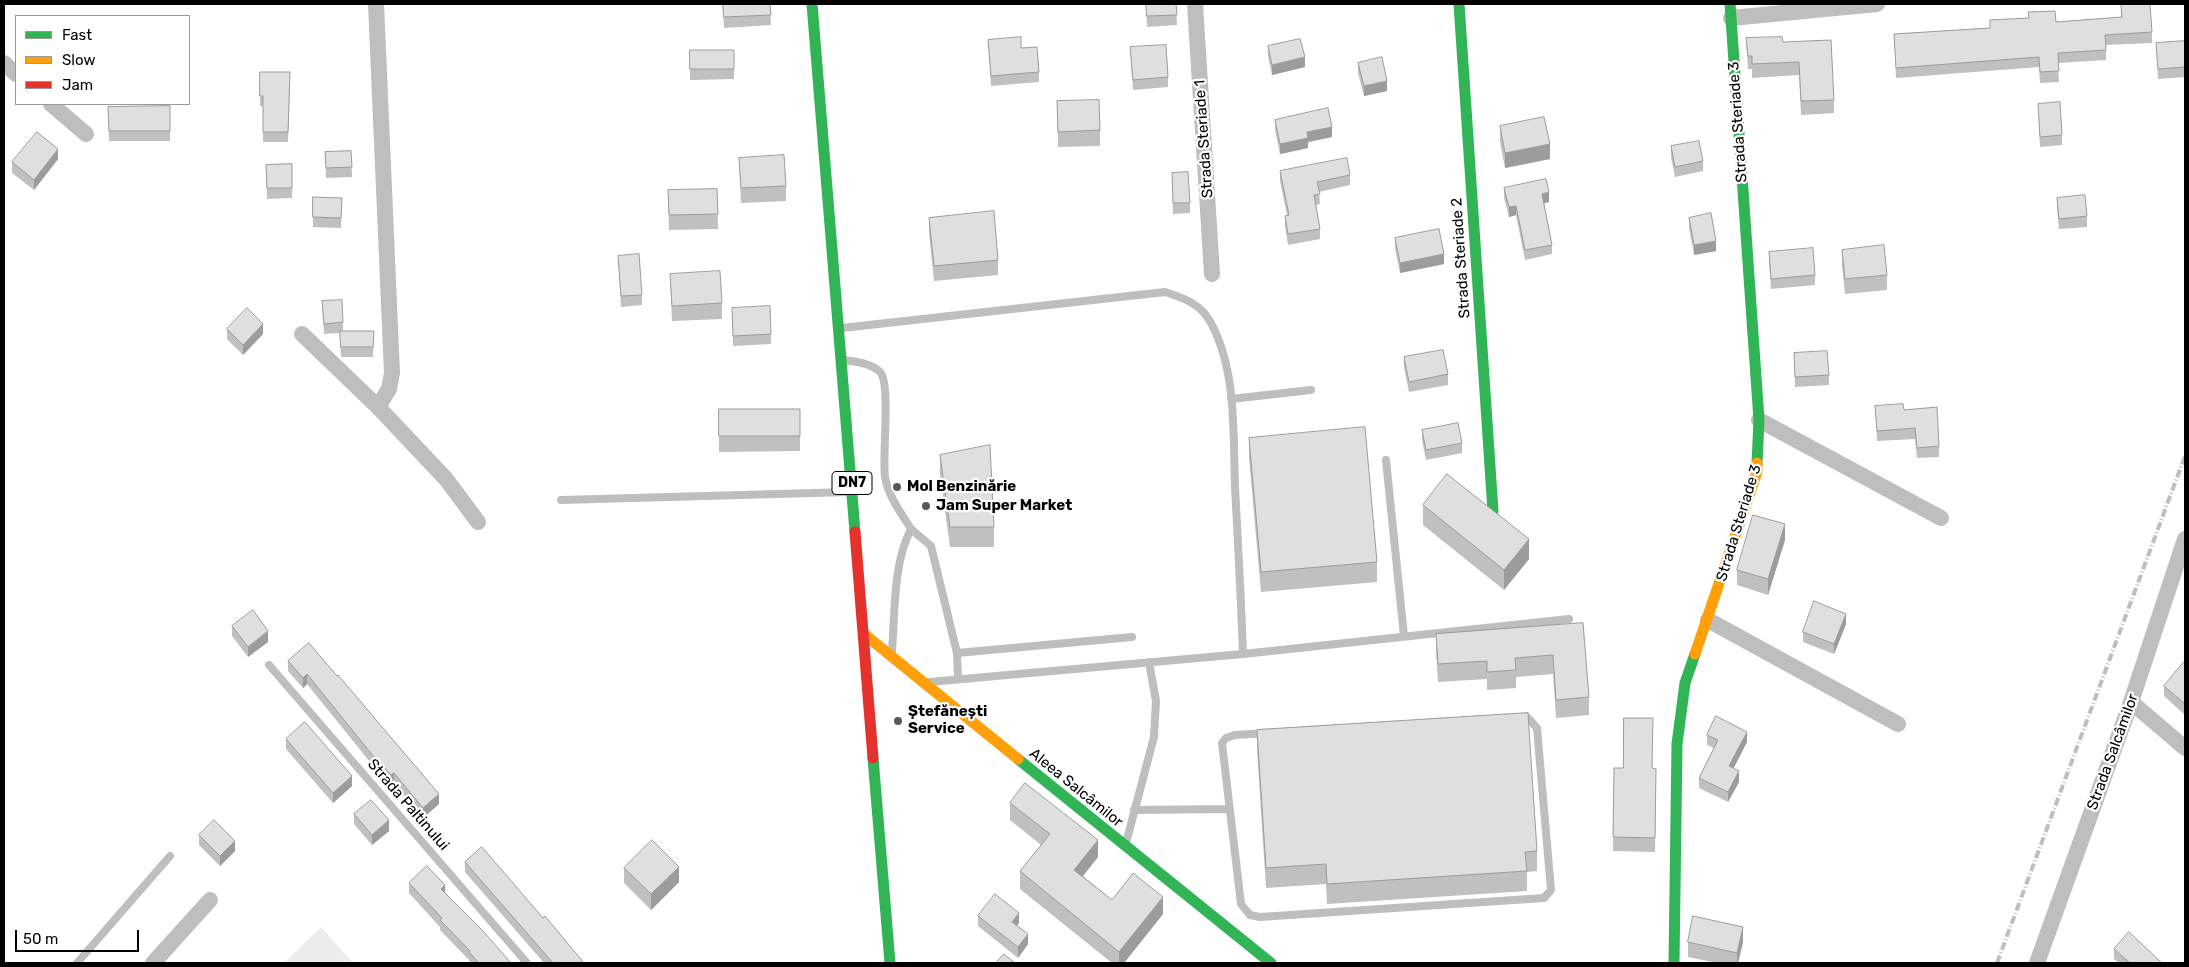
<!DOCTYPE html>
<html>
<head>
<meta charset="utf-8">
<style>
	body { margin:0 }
	#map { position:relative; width:2189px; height:967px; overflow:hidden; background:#fff; font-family:Rubik,sans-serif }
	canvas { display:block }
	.frame { position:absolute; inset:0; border:5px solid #000; pointer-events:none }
	.legend { position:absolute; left:15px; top:15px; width:175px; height:90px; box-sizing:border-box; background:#fff; border:1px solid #999; margin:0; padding:6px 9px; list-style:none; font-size:15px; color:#000 }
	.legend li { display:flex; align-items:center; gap:10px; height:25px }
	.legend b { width:25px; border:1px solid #999 }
	.scale { position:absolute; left:15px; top:930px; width:124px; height:22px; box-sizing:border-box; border:2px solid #000; border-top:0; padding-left:6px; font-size:15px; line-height:18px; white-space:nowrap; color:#000; -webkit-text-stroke:4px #fff; paint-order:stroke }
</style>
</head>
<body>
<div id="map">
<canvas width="2189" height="967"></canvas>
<div class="frame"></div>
<ul class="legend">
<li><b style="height:6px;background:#30b455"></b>Fast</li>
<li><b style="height:6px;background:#ff9f0a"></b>Slow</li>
<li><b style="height:6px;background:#e5322d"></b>Jam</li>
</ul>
<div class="scale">50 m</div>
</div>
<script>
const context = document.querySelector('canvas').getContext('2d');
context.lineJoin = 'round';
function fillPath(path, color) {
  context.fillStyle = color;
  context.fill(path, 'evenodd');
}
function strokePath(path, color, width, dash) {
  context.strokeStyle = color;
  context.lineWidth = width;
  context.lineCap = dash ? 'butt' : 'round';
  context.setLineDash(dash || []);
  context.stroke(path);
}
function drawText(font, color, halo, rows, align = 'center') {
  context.font = font + ' Rubik,sans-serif';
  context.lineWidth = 4.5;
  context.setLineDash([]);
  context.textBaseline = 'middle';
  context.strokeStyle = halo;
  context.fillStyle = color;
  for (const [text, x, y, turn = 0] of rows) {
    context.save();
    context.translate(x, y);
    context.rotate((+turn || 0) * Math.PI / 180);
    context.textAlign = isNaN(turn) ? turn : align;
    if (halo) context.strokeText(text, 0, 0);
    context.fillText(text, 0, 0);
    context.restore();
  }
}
const green = new Path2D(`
	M321 927 353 963H284Z`);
const lane = new Path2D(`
	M842 328 1165 292C1184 298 1201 304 1211 323 1237 372 1233 433 1235 487 1238 542 1241 598 1243 654
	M844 360C856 362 871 363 880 372 891 383 882 456 885 477 888 496 901 513 911 529 893 563 895 612 892 651
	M1231 399 1311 390
	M1386 460 1404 636
	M561 500 849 492
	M911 529 931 546 957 653
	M269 665 527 963
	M958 679 957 653 1132 637
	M929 682 1243 654 1569 619
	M1527 717 1537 728 1551 890 1544 898 1260 917 1250 915 1241 904 1222 743 1226 738 1235 735Z
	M1134 810 1229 809
	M1126 843 1154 737 1156 701 1149 662
	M77 963 170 856`);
const street = new Path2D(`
	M376 4 392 373 389 389 378 407
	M1195 4 1212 274
	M1731 18 1877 4
	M4 63 16 74
	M51 104 86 134
	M302 334 378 407 446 479 478 522
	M1759 420 1941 518
	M1708 620 1898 724
	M2131 702 2185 748
	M153 963 210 900
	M2037 963 2131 702 2185 539`);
const fast = new Path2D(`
	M812 4 855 532
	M1459 4 1493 511
	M1730 4 1759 420 1757 463
	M873 758 890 963
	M1018 759 1271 963
	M1674 963 1677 744 1685 683 1695 654`);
const slow = new Path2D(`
	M864 634 1018 759
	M1695 654 1757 472V463`);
const jam = new Path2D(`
	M855 532 873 758`);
const rail = new Path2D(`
	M1997 963 2185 456`);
const wall = new Path2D(`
	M723 4H770L771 25 724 28Z
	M1146 4H1176L1177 25 1147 27Z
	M2121 5 2152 32V43L2106 45V60L2058 63 2059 82 2040 83 2039 67 1896 78 1894 34 1990 28V20L2056 22 2121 17Z
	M1746 38 1783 42 1834 100V113L1801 115 1799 75 1752 78V69H1748Z
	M988 40 1021 48 1039 72V82L991 86Z
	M2185 41V77L2158 79 2156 43Z
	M1268 46 1305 67 1272 75 1268 56Z
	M1130 47 1168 77V87L1133 90Z
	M690 50H734V79L690 80Z
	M1358 63 1387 91 1364 96 1358 73Z
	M260 72 290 83 288 142H263V106H260Z
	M1057 101 1100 130V146L1058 147Z
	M2038 104 2062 135V145L2040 147Z
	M170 106V141H109L108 107Z
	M1275 120 1332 137 1308 142V148L1280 154 1275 130Z
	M1500 126 1550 159 1505 168 1500 142Z
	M1671 146 1703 161V171L1675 177 1671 157Z
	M351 151 352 177 326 178 325 152Z
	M739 158 786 186V201L741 203Z
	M58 159 34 190 12 173V162Z
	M292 164V198L267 199 266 165Z
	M1280 171 1350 175V185L1319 192 1320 204 1316 205 1320 229V239L1288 245 1285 226V216L1287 215 1280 181Z
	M1172 173 1190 203V213L1173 214Z
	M1504 188 1549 202 1544 203 1552 245V254L1525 260 1516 215 1509 217 1504 198Z
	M717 189 718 229 669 230 668 190Z
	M342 198 341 228 313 227V217Z
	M2057 198 2087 216V227L2059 229 2057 208Z
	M929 218 998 260V275L934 281 929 233Z
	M1689 218 1716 251 1694 255 1689 228Z
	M1395 238 1444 264 1400 273 1395 248Z
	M1842 250 1887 275V290L1845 294 1842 265Z
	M1769 252 1815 275V285L1771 289 1769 262Z
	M618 256 642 295V305L621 307Z
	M670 274 722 303V319L672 321Z
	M322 301 343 322V331H374L373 357H341L340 333 324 334Z
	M732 308 771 334V344L733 346Z
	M227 329 263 334 243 355 227 339Z
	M1794 353 1829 375V385L1795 387Z
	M1404 357 1448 374V385L1409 392 1404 367Z
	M1875 406 1904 410 1939 446V457L1917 458 1915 439 1877 441Z
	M719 409H800V451L719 452Z
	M1422 430 1462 443V453L1426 460 1422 440Z
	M1249 438 1377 562V582L1261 592 1249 458Z
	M940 455 994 527V547H950L940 475Z
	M1423 505 1529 559 1504 590 1423 525Z
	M1785 540 1768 595 1737 585V570Z
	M1583 623 1589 697V715L1556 718 1553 674 1516 677V688L1487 690V679L1438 682 1436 652V634Z
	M1846 624 1834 654 1803 642V632Z
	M232 626 268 642 248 657 232 636Z
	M309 643 439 804 423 818 394 783 391 785 374 767 307 684 303 688 288 671V661Z
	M2185 663V715L2164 696V686Z
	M1257 730 1537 851V871L1527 872V891L1327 904 1326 884 1266 888 1257 750Z
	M1707 735 1747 742 1733 769 1739 782 1728 802 1699 788V778L1714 748 1707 745Z
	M286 739 352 786 333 803 286 749Z
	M1614 768 1656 769 1655 852 1613 851Z
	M1010 803 1098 857 1083 876 1112 900 1163 914 1124 963H1112L1020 889V871L1041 845 1010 820Z
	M354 814 389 831 372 845 354 824Z
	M199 835 235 851 220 866 199 845Z
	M465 862 543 918 584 963H544L465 872Z
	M624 868 679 882 651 910 624 883Z
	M409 883 445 892 511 963H470L469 960 440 930V927L409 893Z
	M978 916 1019 923 1017 926 1028 944 1018 958 978 926Z
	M1688 942H1743L1738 963H1717L1688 957Z
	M2114 949 2162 963H2119L2114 959Z`);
const shadedWall = new Path2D(`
	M1305 57V67L1272 75V65Z
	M1387 81V91L1364 96V86Z
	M1332 127V137L1308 142V148L1280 154V144L1307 132Z
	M1550 144V159L1505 168V153Z
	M58 149V159L34 190V180Z
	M1549 192V202L1542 204V194Z
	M1516 206V215L1509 217V207Z
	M1716 241V251L1694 255V245Z
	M1444 254V264L1400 273V263Z
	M263 324V334L243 355V345Z
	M1785 524V540L1768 595V579Z
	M1529 539V559L1504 590V570Z
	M1846 614V624L1834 654V644Z
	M268 631V642L248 657V647Z
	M307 674V684L303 688V678Z
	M1747 732V742L1729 777V766Z
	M1739 771V782L1728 802V792Z
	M394 773V783L391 785V775Z
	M352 776V786L333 803V793Z
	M439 794V804L423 818V808Z
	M389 820V831L372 845V835Z
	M1098 840V857L1074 887V870Z
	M235 841V851L220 866V856Z
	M679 867V882L651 910V894Z
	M445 885V895L441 889Z
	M1163 897V914L1124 963H1119V952Z
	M1019 913V923L1012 932V922Z
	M1743 927V942L1738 963H1737V953Z
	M1028 934V944L1018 958V947Z`);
const building = new Path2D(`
	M723 4H770L771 15 724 17Z
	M1146 4H1176L1177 15 1147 16Z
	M2144 4H2150L2152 32 2105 35 2106 50 2058 53 2059 71 2040 72 2039 57 1896 68 1894 34 1990 28V20L2029 18 2028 12 2055 11 2056 22 2122 17 2121 5Z
	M1021 37V48L1037 47 1039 72 991 76 988 40Z
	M1782 37 1783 42 1831 40 1834 100 1801 101 1799 62 1752 64V56H1748L1746 38Z
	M1300 39 1305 57 1272 65 1268 46Z
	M2185 41V67L2158 69 2156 43Z
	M1166 45 1168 77 1133 80 1130 47Z
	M690 50H734V69H690Z
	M1382 57 1387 81 1364 86 1358 63Z
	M260 72H290L288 132H263V96H260Z
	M1099 100 1100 130 1058 132 1057 101Z
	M2060 102 2062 135 2040 137 2038 104Z
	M170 106V131H109L108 107Z
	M1328 108 1332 127 1307 132 1308 138 1280 144 1275 120Z
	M1544 117 1550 144 1505 153 1500 126Z
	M37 132 58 149 34 180 12 162Z
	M1699 141 1703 161 1675 167 1671 146Z
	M351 151 352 167 326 168 325 152Z
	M784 155 786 186 741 188 739 158Z
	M1347 158 1350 175 1317 182 1320 194 1314 195 1320 229 1288 234 1285 216 1289 215 1280 171Z
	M292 164V188H267L266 165Z
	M1188 172 1190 203H1173L1172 173Z
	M1546 179 1549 192 1542 194 1552 245 1525 250 1516 206 1509 207 1504 188Z
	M717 189 718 214 669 215 668 190Z
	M2085 195 2087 216 2059 219 2057 198Z
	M313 197 342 198 341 218 313 217Z
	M994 211 998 260 934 266 929 218Z
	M1711 213 1716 241 1694 245 1689 218Z
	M1439 229 1444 254 1400 263 1395 238Z
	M1884 245 1887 275 1845 279 1842 250Z
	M1813 248 1815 275 1771 279 1769 252Z
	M639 254 642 295 621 296 618 256Z
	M720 271 722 303 672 306 670 274Z
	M342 300 343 322 324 324 322 301Z
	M770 306 771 334 733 336 732 308Z
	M247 308 263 324 243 345 227 329Z
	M340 331H374L373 347H341Z
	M1443 350 1448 374 1409 382 1404 357Z
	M1827 351 1829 375 1795 377 1794 353Z
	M1903 404 1904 410 1937 407 1939 446 1917 448 1915 428 1877 431 1875 406Z
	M719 409H800V436H719Z
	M1458 423 1462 443 1426 450 1422 430Z
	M1365 427 1377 562 1261 572 1249 438Z
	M990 445 994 527H950L940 455Z
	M1447 474 1529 539 1504 570 1423 505Z
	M1753 515 1785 524 1768 579 1737 570Z
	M1814 601 1846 614 1834 644 1803 632Z
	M253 610 268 631 248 647 232 626Z
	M1583 623 1589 697 1556 700 1553 655 1515 658 1516 670 1487 672V661L1438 664 1436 634Z
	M309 643 337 676 338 675 439 794 423 808 394 773 391 775 374 757 307 674 303 678 288 661Z
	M2184 662 2185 663V704L2164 686Z
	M1528 713 1537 851 1525 852 1527 871 1327 884 1326 864 1266 868 1257 730Z
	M1716 716 1747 732 1729 766 1739 771 1728 792 1699 778 1718 740 1707 735Z
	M1624 718H1653L1652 768 1656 769 1655 838 1613 837 1614 768H1623Z
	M305 722 352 776 333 793 286 739Z
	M1025 783 1098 840 1074 870 1112 900 1133 873 1163 897 1119 952 1020 871 1050 834 1010 803Z
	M371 800 389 820 372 835 354 814Z
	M214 820 235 841 220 856 199 835Z
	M652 840 679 867 651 894 624 868Z
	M482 847 543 918 545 916 584 963H553L465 862Z
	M427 866 445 885 441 889 483 931 511 963H479L469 952 470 951 440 920 442 918 409 883Z
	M995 894 1019 913 1012 922 1028 934 1018 947 978 916Z
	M1693 916 1743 927 1737 953 1688 942Z
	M2129 932 2162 963H2130L2114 949Z
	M1004 954 1015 963H996Z`);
const markers = [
	[897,487,5,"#595959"],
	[926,506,5,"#595959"],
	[898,721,5,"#595959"]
];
const shields = [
	[852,483,40]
];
const shieldNames = [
	["DN7",852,483]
];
const streetNames = [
	["Strada Steriade 3",1738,122,-94],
	["Strada Steriade 1",1204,139,-94],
	["Strada Steriade 2",1461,258,-94],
	["Strada Steriade 3",1739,523,-73],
	["Strada Salcâmilor",2113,752,-70],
	["Aleea Salcâmilor",1076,788,39],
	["Strada Paltinului",408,805,49]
];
const poiNames = [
	["Mol Benzinărie",907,487],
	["Jam Super Market",936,506],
	["Ștefănești",908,712],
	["Service",908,729]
];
fillPath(green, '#ececec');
strokePath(lane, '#bebebe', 8);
strokePath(street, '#bebebe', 16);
strokePath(fast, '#30b455', 11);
strokePath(slow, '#ff9f0a', 11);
strokePath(jam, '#e5322d', 11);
strokePath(rail, '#bebebe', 4, [8, 2.5, 1, 2.5]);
fillPath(wall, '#c0c0c0');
fillPath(shadedWall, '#9c9c9c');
fillPath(building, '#dfdfdf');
strokePath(building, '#9c9c9c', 1);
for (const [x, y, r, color] of markers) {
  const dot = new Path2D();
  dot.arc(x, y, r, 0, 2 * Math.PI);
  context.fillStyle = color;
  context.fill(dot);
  strokePath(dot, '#fff', 2);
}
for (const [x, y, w] of shields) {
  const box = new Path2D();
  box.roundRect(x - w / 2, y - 11.5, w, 23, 4);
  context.fillStyle = '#fff';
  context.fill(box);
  strokePath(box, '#000', 1);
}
drawText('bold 14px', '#000', null, shieldNames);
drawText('15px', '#000', '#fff', streetNames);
drawText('bold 15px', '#000', '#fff', poiNames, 'left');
</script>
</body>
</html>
